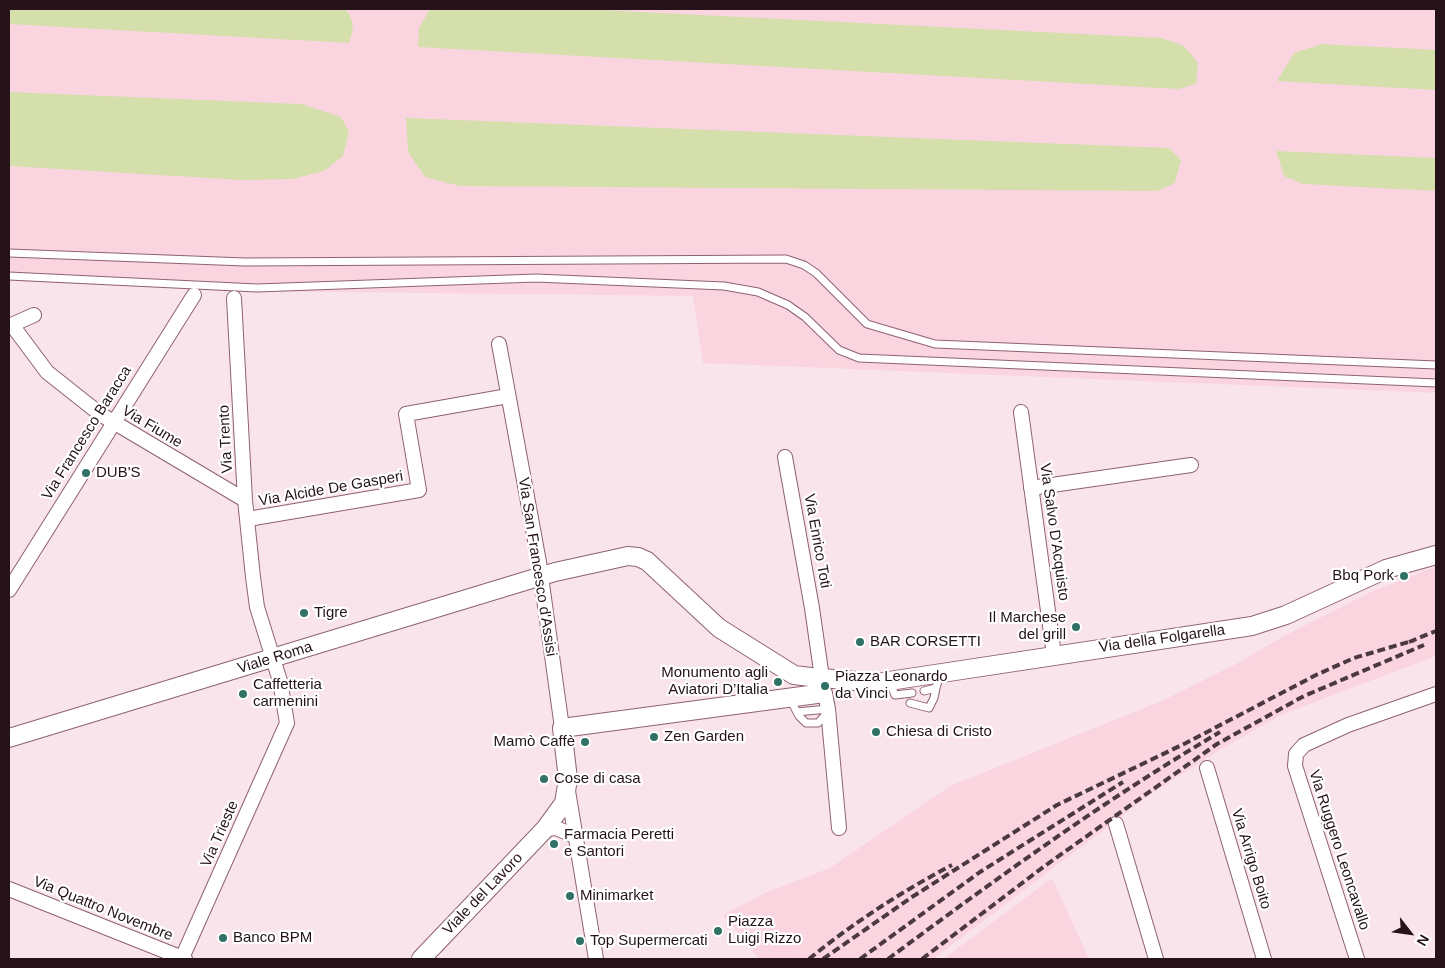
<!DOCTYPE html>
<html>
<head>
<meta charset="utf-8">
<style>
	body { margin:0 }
	#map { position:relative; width:1445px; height:968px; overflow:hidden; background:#fae4eb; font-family:Arial,sans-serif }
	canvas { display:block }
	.frame { position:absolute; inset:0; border:10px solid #251319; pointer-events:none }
	.north { position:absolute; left:1385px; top:908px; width:50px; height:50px; -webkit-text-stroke:4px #fff; paint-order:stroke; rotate:120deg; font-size:14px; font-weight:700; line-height:20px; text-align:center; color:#251319 }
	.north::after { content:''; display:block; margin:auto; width:18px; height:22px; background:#251319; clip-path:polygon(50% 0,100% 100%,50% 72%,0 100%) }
</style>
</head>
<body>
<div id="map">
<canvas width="1445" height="968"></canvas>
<div class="frame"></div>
<div class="north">N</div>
</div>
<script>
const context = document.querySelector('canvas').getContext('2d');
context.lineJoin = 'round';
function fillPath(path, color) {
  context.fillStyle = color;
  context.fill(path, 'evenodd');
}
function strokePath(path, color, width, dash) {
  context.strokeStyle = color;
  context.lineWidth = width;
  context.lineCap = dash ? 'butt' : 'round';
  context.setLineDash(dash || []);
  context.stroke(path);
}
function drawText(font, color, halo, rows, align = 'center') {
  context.font = font + ' Arial,sans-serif';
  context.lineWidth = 4.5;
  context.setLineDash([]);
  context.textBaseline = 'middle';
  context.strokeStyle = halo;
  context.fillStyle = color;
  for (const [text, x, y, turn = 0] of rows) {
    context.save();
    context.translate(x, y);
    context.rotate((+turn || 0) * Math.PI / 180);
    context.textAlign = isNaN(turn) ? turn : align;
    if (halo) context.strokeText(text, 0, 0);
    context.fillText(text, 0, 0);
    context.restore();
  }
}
const built = new Path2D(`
	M9 9H1436V393L703 363 693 296 240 291 9 281Z
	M1435 567 1436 656 1283 714 1218 751 1154 792 933 959H759L723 915 765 893 830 868 950 786 1162 701 1234 665 1282 637 1373 591Z
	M1052 878 1089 959H943Z`);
const green = new Path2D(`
	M9 9H345C355 21 354 28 349 43L9 24Z
	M430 9H581L1162 38 1184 46 1198 63 1196 84 1178 89 418 47 419 28Z
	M1322 44 1436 50V90L1277 81 1294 53Z
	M9 92 301 104 341 117 349 132 343 156 324 171 293 179 242 180 9 166Z
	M406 118 1169 148 1181 160 1175 183 1157 191 460 186 425 177 408 152Z
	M1276 151 1436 158V191L1303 184 1284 176Z`);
const service = new Path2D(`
	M9 253 245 262 786 259 804 265 816 273 867 324 935 344 1436 365
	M9 276 257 288 536 278 724 286 758 292 788 305 805 317 839 350 859 358 1436 383
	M890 682 895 695 912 693
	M924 691 936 688 940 674
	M790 699 799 716 806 723H818L826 714
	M910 703 929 708 934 698 936 688
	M797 712 828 709`);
const minor = new Path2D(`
	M12 325 47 372 100 414 245 500
	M9 326 34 315
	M499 344 539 562 562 728
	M1021 412 1054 655
	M785 457 812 608 822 678
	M1031 488 1191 465
	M248 519 419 490 406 414 508 396
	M9 590 194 295
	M825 693 828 709 839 828
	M1207 768 1264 959
	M568 791 596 959
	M1116 824 1156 959
	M545 829 556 828 577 837
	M9 889 185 959
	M182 958 287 723 280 681 257 607 253 577 245 500 234 298
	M1357 959 1295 766 1296 754 1304 745 1348 725 1436 694`);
const tertiary = new Path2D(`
	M822 678 877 683 889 681 1252 626 1286 615 1386 569 1436 555
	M9 738 555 572 628 556 638 557 647 561 719 628 794 675 819 678
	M421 959 545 829 564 803 568 779 562 728 817 694`);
const rail = new Path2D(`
	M1409 642 1436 631
	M809 959C853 923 901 892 952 865
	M823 959 912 897 1057 805 1186 743 1316 675 1354 658 1415 640
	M860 959 980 872 1123 782
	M888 959C996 879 1103 801 1220 732
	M922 959 1046 865 1217 744 1304 696 1424 645`);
const markers = [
	[86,473,5,"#2f7265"],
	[1404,576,5,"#2f7265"],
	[304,613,5,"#2f7265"],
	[1076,627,5,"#2f7265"],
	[860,642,5,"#2f7265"],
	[778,682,5,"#2f7265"],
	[825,686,5,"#2f7265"],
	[243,694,5,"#2f7265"],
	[876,732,5,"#2f7265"],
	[654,737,5,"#2f7265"],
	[585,742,5,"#2f7265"],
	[544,779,5,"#2f7265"],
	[554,844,5,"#2f7265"],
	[570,896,5,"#2f7265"],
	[718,931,5,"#2f7265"],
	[223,938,5,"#2f7265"],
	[580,941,5,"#2f7265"]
];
const streetNames = [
	["Via Fiume",152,427,31],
	["Via Francesco Baracca",87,433,-58],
	["Via Trento",226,439,-93],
	["Via Alcide De Gasperi",331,489,-10],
	["Via Salvo D'Acquisto",1054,532,82],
	["Via Enrico Toti",817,541,80],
	["Via San Francesco d'Assisi",537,567,81],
	["Via della Folgarella",1162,639,-8],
	["Viale Roma",275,658,-17],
	["Via Trieste",220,834,-66],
	["Via Ruggero Leoncavallo",1339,850,72],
	["Via Arrigo Boito",1251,859,73],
	["Viale del Lavoro",483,894,-46],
	["Via Quattro Novembre",103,909,22]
];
const poiNames = [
	["DUB'S",96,473],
	["Bbq Pork",1394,576,"right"],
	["Tigre",314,613],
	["Il Marchese",1066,618,"right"],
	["del grill",1066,635,"right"],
	["BAR CORSETTI",870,642],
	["Monumento agli",768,673,"right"],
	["Aviatori D’Italia",768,690,"right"],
	["Piazza Leonardo",835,677],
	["da Vinci",835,694],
	["Caffetteria",253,685],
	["carmenini",253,702],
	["Chiesa di Cristo",886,732],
	["Zen Garden",664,737],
	["Mamò Caffè",575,742,"right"],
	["Cose di casa",554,779],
	["Farmacia Peretti",564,835],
	["e Santori",564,852],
	["Minimarket",580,896],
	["Piazza",728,922],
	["Luigi Rizzo",728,939],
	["Banco BPM",233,938],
	["Top Supermercati",590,941]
];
fillPath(built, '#fad5e0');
fillPath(green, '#d4dfac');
strokePath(service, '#8f6170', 9);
strokePath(minor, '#8f6170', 16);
strokePath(tertiary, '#8f6170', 20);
strokePath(service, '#fff', 7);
strokePath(minor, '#fff', 14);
strokePath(tertiary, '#fff', 18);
strokePath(rail, '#4c393f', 4, [8, 4]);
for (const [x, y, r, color] of markers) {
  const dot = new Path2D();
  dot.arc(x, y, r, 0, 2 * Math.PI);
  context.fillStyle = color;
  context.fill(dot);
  strokePath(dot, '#fff', 2);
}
drawText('15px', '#251319', '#fff', streetNames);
drawText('15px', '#251319', '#fff', poiNames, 'left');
</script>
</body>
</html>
